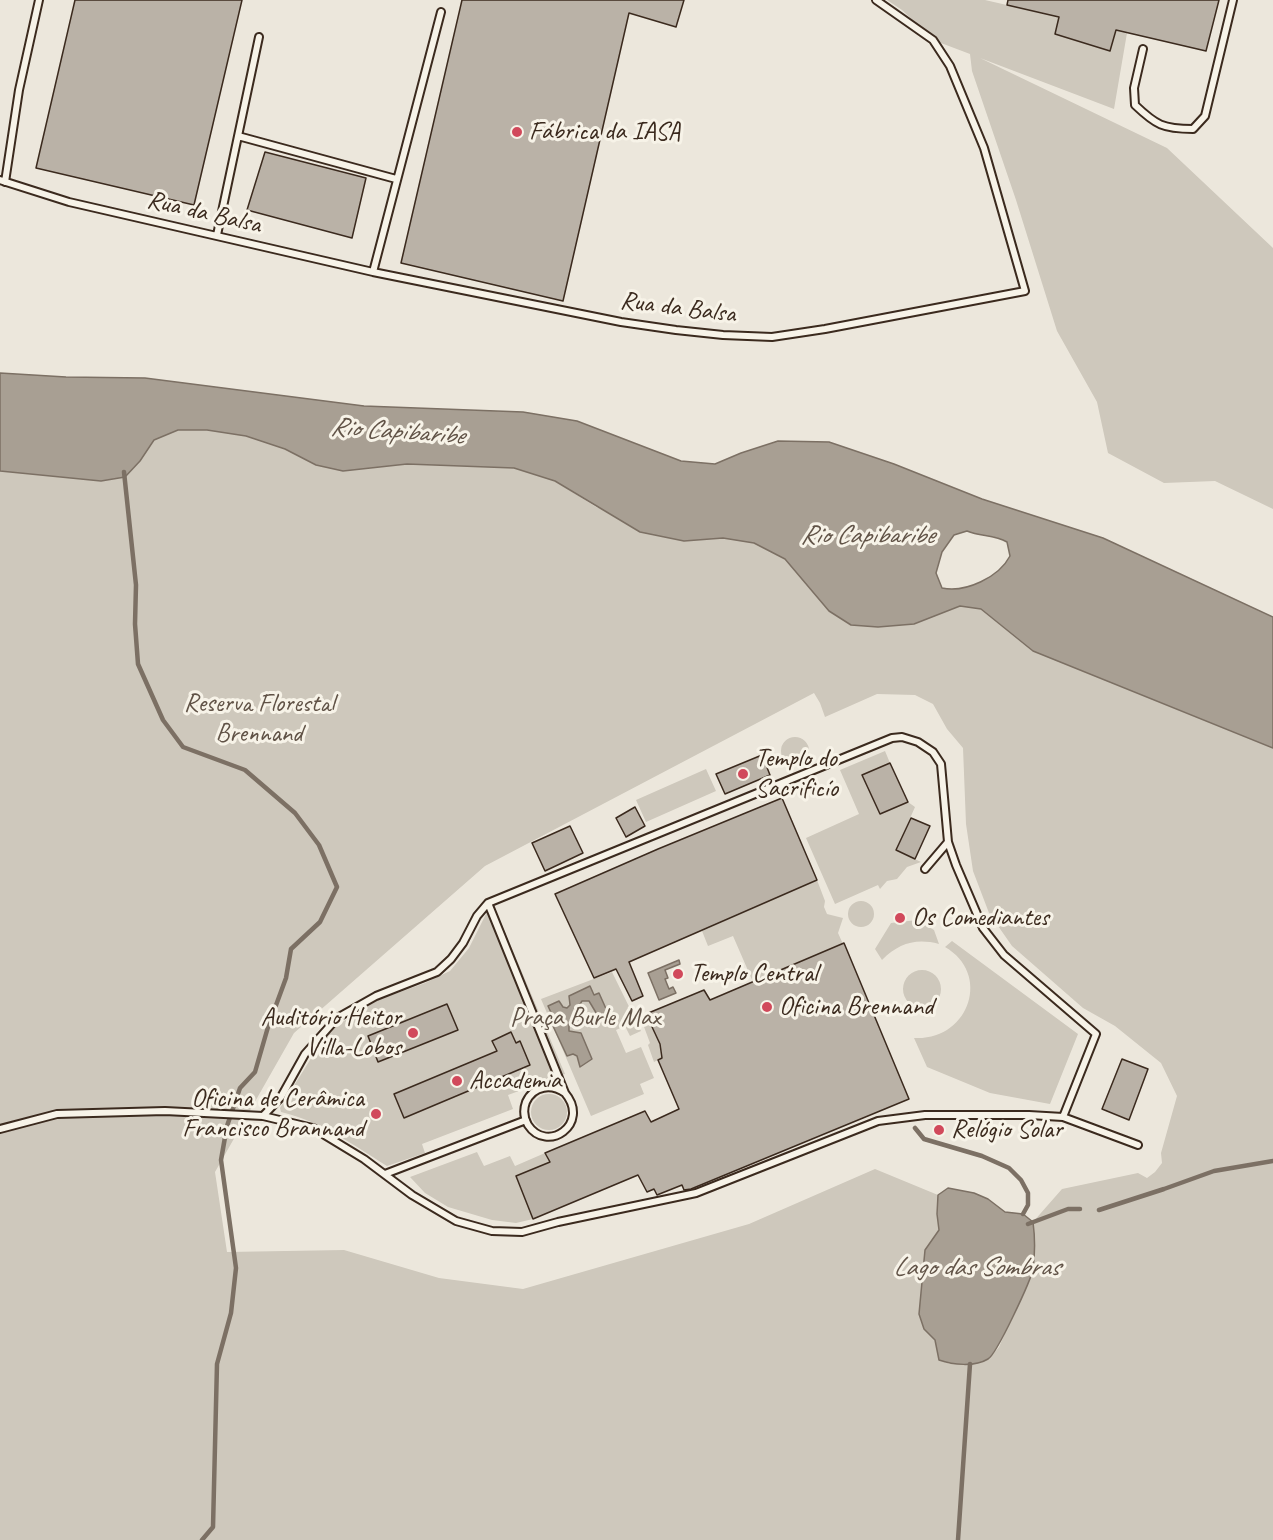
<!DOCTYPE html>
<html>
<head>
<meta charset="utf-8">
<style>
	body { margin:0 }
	canvas { display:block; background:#ece7dc }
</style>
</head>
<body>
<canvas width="1273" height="1540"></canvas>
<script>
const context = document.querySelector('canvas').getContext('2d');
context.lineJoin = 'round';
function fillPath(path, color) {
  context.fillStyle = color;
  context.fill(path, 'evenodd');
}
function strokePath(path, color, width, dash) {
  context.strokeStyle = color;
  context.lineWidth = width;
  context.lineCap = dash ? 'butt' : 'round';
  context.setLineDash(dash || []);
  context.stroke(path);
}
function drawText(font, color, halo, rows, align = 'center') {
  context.font = font + ' Caveat,sans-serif';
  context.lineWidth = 6;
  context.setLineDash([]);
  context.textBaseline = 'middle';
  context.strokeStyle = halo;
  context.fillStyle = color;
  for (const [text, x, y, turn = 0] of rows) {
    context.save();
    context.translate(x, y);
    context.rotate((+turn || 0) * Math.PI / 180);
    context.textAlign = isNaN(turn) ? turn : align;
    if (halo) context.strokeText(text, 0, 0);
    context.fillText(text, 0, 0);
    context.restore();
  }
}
const green = new Path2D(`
	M887 0H985L1059 17 1055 34 1110 51 1116 30 1127 33 1114 109 980 58 1167 148 1273 248V509L1215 481 1164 483 1108 453 1097 402 1057 331 1016 200 972 71 970 54 933 40 902 10Z
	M178 430H207L246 436 285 449 316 465 343 471 407 464 514 468 555 481 596 507 684 541 723 538 754 543 785 559 829 611 878 627 913 624 961 606 981 609 1033 651 1273 748V1540H0V471L101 481 125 477 140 461 154 440ZM814 693 820 703 825 717 877 694 915 695 933 704 947 729 963 748 966 824 973 871 989 913 1012 946 1083 1008 1115 1026 1161 1063 1177 1096 1161 1153 1162 1163 1155 1172 1147 1178 1138 1173 1062 1189 1033 1222V1270L999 1347 989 1359 970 1364H950L939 1360 935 1340 924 1329 919 1314 925 1250 939 1230 937 1214 938 1195 875 1169 749 1224 523 1289 439 1278 344 1250 227 1252 215 1172 294 1033 485 866Z
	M781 751a14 14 0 1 1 28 0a14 14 0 1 1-28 0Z
	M885 751 890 763 863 775 880 814 908 802 915 807 896 850 921 862 907 867 897 879 887 881 880 889 878 885 835 904 806 838 859 814 840 770Z
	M706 769 716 791 646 822 636 800Z
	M817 880 825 901 824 907 827 914 843 918 838 933 843 944 753 982 733 936 708 946 702 931Z
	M848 914a13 13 0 1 1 26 0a13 13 0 1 1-26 0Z
	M494 906 565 1074 508 1095 513 1109 422 1144 425 1153 387 1166C352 1144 322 1122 281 1112L280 1108 315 1052 334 1027 378 1000 425 983 450 971 469 948 488 910Z
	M917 920 934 930 939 944C916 938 899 943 882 960L875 949 891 923Z
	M952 941 1078 1034 1050 1104 990 1093 927 1067 914 1038C969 1041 992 974 945 947Z
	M903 989a19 19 0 1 1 38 0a19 19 0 1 1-38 0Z
	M612 972 641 1031 630 1036 625 1026 616 1030 626 1053 641 1047 654 1078 640 1084 644 1094 591 1116 541 999Z
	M646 1014 660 1044 662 1058 654 1062 648 1045 650 1043 640 1016Z
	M531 1112a18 18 0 1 1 36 0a18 18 0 1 1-36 0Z
	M477 1152 484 1166 510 1156 515 1166 545 1153 550 1162 533 1219 516 1223 492 1220 448 1207 425 1193 410 1177Z`);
const water = new Path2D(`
	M0 373 66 377 145 378 364 406 523 412 577 421 681 461 715 464 741 453 778 441 829 442 894 464 982 499 1103 538 1273 617V748L1033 651 981 609 960 606 914 624 878 627 851 625 829 611 785 559 754 543 723 538 684 541 640 532 555 481 514 468 407 464 343 471 316 465 285 449 246 436 207 430H178L154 440 140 461 125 477 101 481 0 471ZM967 531C981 537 994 534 1007 542L1010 556C999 577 966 593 942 588L936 573 942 552 954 535Z
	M679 960 680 964 665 970 668 978 665 979 669 989 673 987 676 993 659 1000 648 973Z
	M590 986 594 995 599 993 607 1011 606 1013 598 1016 589 1001H582L577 1009 579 1018 569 1024V1031L581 1033 592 1059 580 1067 577 1056 573 1054 567 1056 552 1024 553 1017 548 1006 559 1001 563 1007 567 1008 570 1005 569 996Z
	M948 1188 974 1193 988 1199 1005 1212 1023 1214 1033 1222C1035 1237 1035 1254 1033 1269 1031 1280 997 1354 988 1359 975 1367 953 1365 939 1360L935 1340 924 1329 919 1314 925 1250 939 1230 937 1214 938 1195Z`);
const stream = new Path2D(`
	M124 472 136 585 135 624 138 664 163 720 183 747 245 770 295 813 319 845 337 887 320 922 291 949 286 978 268 1027 255 1072 240 1088 227 1126 221 1160 236 1268 231 1313 217 1364 213 1527 202 1540
	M915 1128 924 1139 982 1156 1009 1168 1021 1180 1028 1193V1205L1023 1214
	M1099 1210 1164 1189 1214 1171 1273 1161
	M1028 1224 1068 1209H1080
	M958 1540 970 1364`);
const building = new Path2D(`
	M75 0H242L194 205 36 168Z
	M462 0H684L676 27 629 13 563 301 401 263Z
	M1008 0H1219L1206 51 1116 30 1110 51 1055 34 1059 17 1007 5Z
	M265 152 366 178 352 238 247 210Z
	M762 755 770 775 725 794 716 774Z
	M890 763 908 802 880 814 862 775Z
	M782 798 817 880 629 962 643 996 632 1001 616 969 594 978 555 894 658 849Z
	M635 807 645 826 626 837 616 818Z
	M911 818 930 826 915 859 896 850Z
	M570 826 583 853 545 871 532 843Z
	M844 943 909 1099 691 1189 684 1190 682 1185 657 1195 654 1189 647 1192 638 1175 533 1219 516 1176 550 1162 545 1153 645 1111 651 1122 679 1109 658 1060 662 1058 660 1044 646 1014 704 990 710 1000Z
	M447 1004 458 1030 378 1062 368 1036Z
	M511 1032 516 1043 520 1041 530 1065 404 1118 394 1094 497 1051 492 1041Z
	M1122 1059 1148 1069 1129 1120 1102 1109Z`);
const lane = new Path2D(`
	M1143 49 1134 88 1135 105C1156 125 1163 129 1193 129L1205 116 1233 0
	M238 136 396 179
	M0 180 69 202 373 272 621 322 676 330 723 335 772 337 825 329 1025 291 984 148 950 66 933 40 876 0
	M5 182 19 90 39 0
	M217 235 259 37
	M373 272 441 12
	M925 869 948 842
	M488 903 565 1093C591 1124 547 1154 528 1125 524 1118 523 1110 526 1102 534 1085 552 1084 565 1093
	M1063 1117 1138 1145
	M0 1129 57 1114 165 1111 263 1116 313 1128 364 1159 412 1195 456 1221 492 1231 522 1232 558 1222 696 1193 878 1121 925 1115H1029L1063 1117 1096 1034 1004 955 983 928 956 865 948 842 941 764 933 752 918 742 902 737 892 738 488 903 477 916 463 943 451 959 437 972 376 996 337 1018 305 1054 281 1097 263 1116
	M385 1174 526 1120`);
const markers = [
	[517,132,6,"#d1495b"],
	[743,774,6,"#d1495b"],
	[900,918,6,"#d1495b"],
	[678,974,6,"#d1495b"],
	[767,1007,6,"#d1495b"],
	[413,1033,6,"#d1495b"],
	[457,1081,6,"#d1495b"],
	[376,1114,6,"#d1495b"],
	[939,1130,6,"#d1495b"]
];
const poiNames = [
	["Fábrica da IASA",529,132],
	["Templo do",755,759],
	["Sacrificío",755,789],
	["Os Comediantes",912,918],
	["Templo Central",690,974],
	["Oficina Brennand",779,1007],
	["Auditório Heitor",401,1018,"right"],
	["Villa-Lobos",401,1048,"right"],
	["Accademia",469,1081],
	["Oficina de Cerâmica",364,1099,"right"],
	["Francisco Brannand",364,1129,"right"],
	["Relógio Solar",951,1130]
];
const streetNames = [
	["Rua da Balsa",204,213,13],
	["Rua da Balsa",678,308,7]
];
const parkNames = [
	["Reserva Florestal",259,704],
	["Brennand",259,734],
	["Praça Burle Max",585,1018]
];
const waterNames = [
	["Rio Capibaribe",397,432,4],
	["Rio Capibaribe",867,536],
	["Lago das Sombras",976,1268]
];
fillPath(green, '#cec8bc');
fillPath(water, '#a89f93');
strokePath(water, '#7c7064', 1.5);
strokePath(stream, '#7c7064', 4.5);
fillPath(building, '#bab2a7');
strokePath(building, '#3b2a1e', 1.5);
strokePath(lane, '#3b2a1e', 10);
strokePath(lane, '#f7f3e8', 6);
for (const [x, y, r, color] of markers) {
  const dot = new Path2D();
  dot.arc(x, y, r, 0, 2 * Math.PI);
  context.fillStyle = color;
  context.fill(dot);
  strokePath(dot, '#f7f3e8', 2);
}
drawText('26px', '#3b2a1e', '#f7f3e8', poiNames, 'left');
drawText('26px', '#3b2a1e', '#f7f3e8', streetNames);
drawText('26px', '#605246', '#f7f3e8', parkNames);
drawText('italic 27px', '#615347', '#f7f3e8', waterNames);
</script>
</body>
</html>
